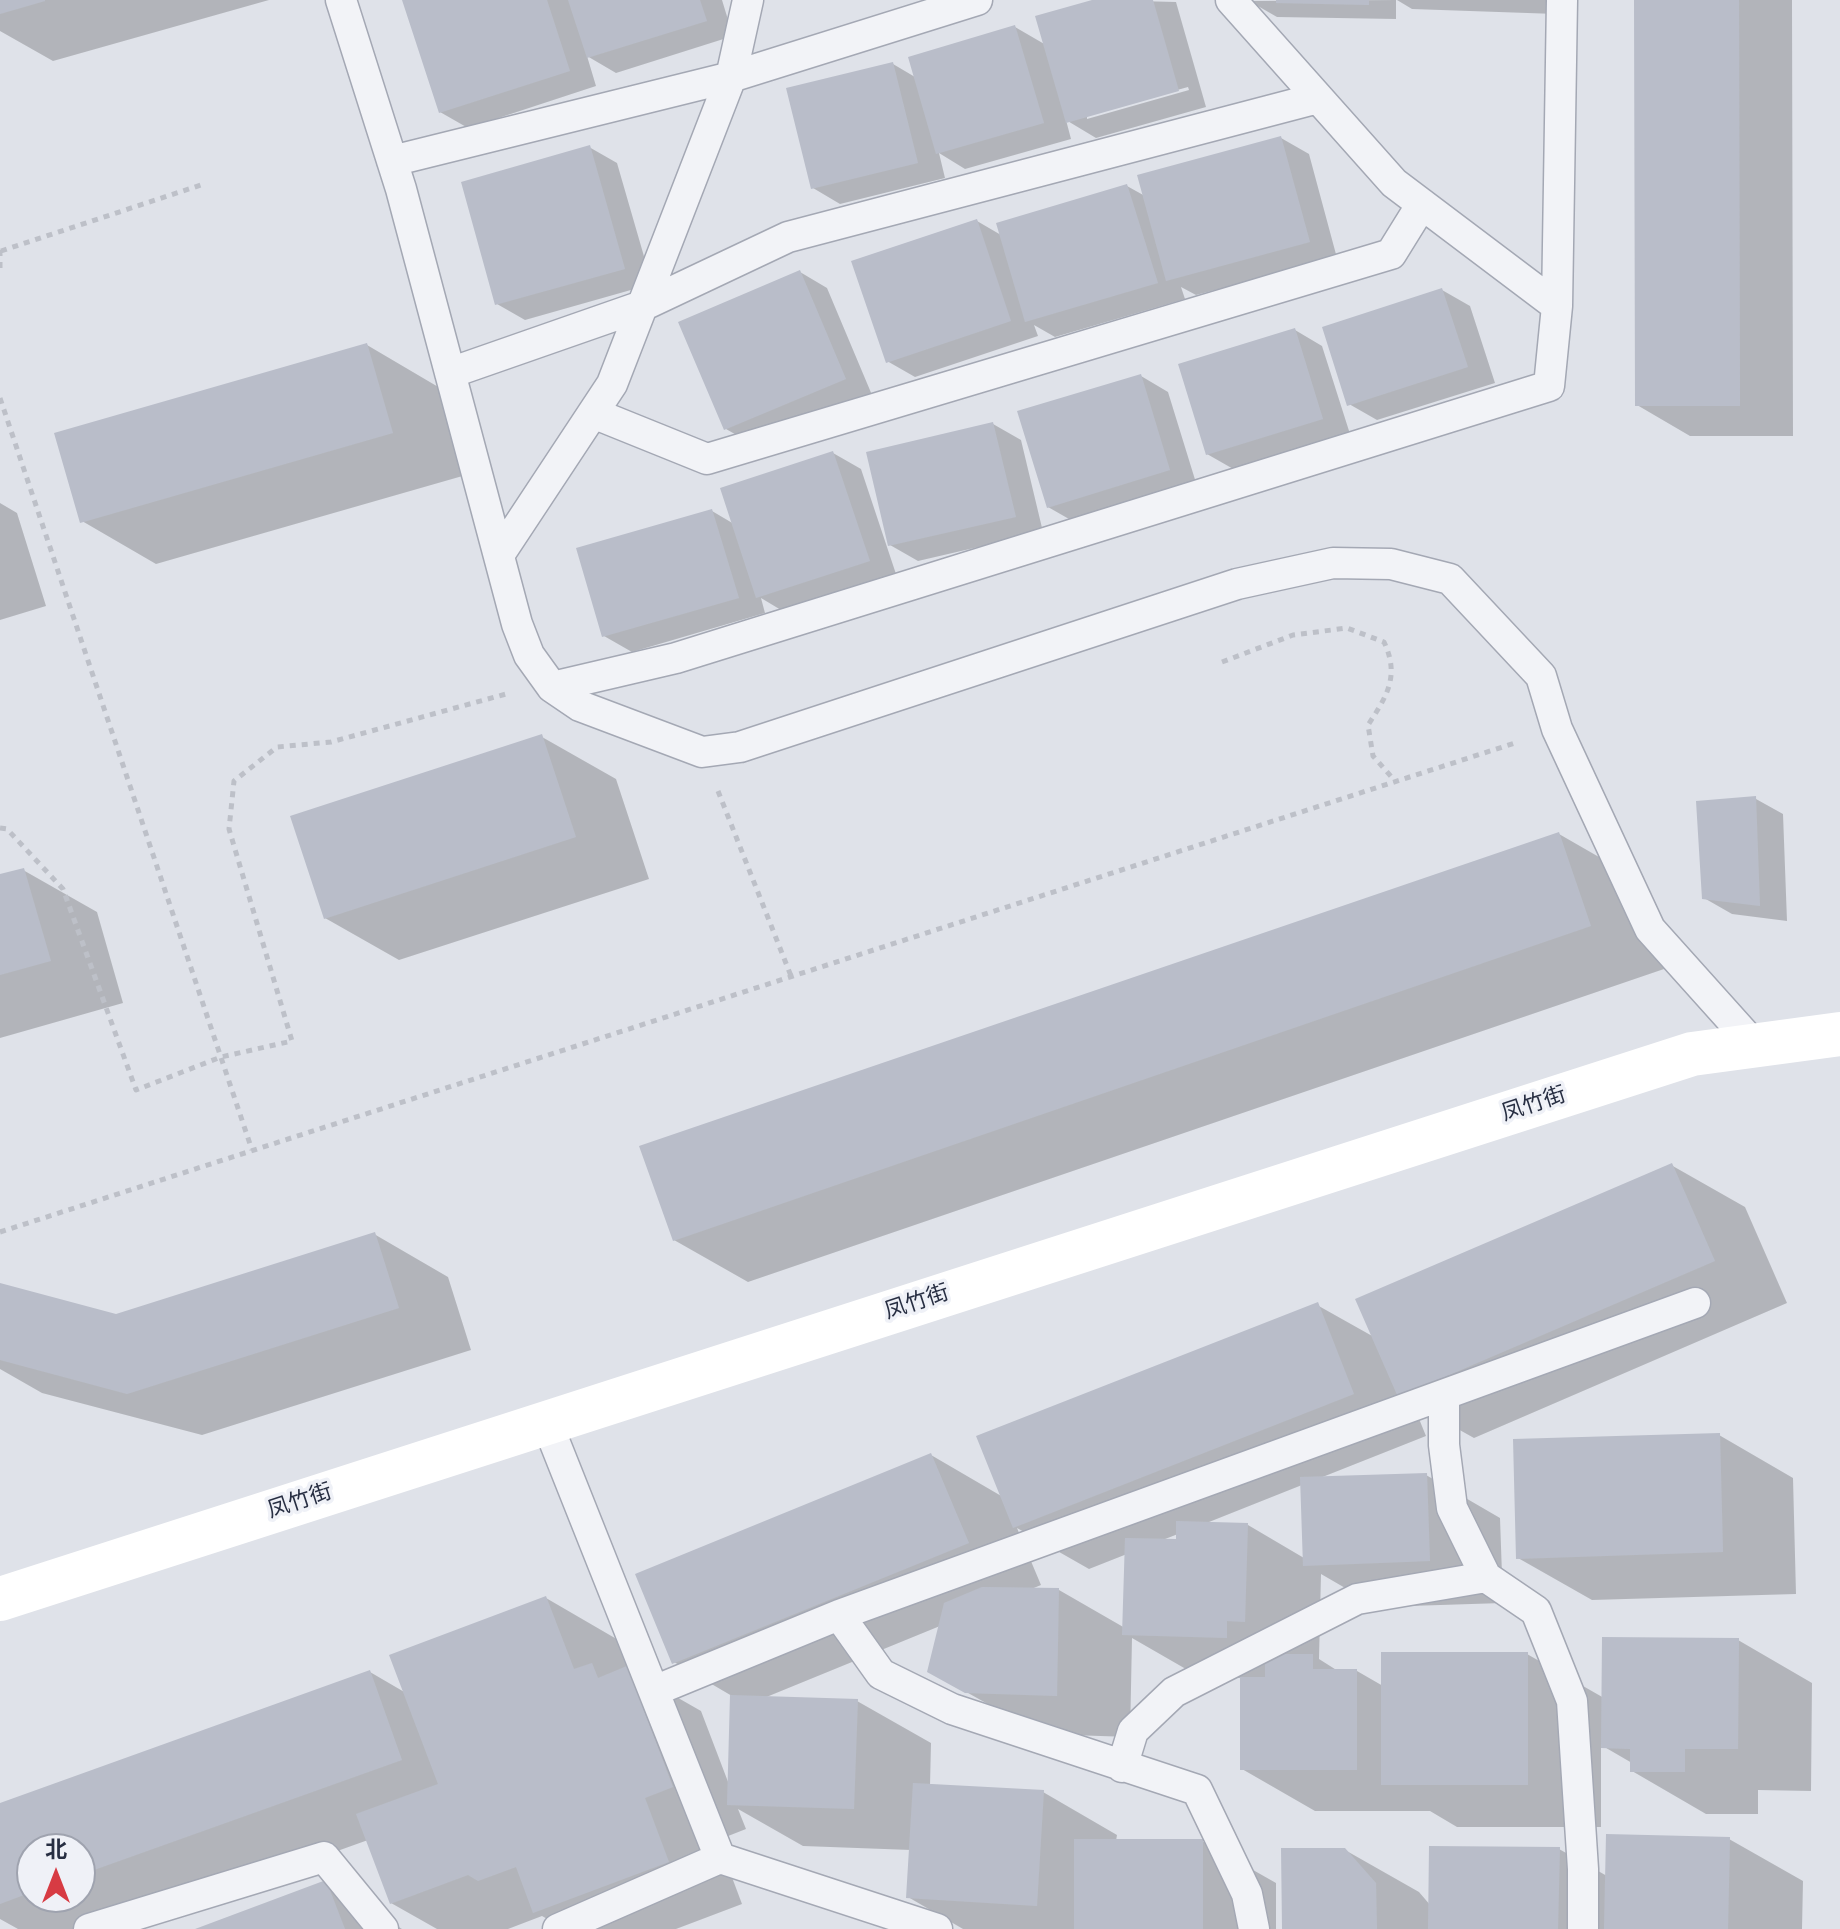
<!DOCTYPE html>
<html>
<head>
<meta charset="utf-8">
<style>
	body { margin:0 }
	#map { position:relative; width:1840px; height:1929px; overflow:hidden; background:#dfe2e9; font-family:"Sofia Sans Condensed","Noto Sans SC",sans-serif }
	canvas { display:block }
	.north { position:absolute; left:16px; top:1833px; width:80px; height:80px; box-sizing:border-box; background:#eff1f7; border:2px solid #9fa3af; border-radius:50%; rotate:0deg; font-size:22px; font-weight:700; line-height:32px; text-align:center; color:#272e42 }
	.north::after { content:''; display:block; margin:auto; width:28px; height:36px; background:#d73b43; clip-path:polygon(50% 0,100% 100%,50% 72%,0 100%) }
</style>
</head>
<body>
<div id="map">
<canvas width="1840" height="1929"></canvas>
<div class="north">北</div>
</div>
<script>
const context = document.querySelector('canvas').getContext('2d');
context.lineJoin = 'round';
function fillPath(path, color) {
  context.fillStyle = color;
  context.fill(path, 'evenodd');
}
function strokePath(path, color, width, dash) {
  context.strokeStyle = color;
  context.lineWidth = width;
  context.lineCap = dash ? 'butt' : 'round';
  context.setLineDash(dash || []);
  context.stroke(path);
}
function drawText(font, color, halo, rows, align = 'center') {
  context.font = font + ' "Sofia Sans Condensed","Noto Sans SC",sans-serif';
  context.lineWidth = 7;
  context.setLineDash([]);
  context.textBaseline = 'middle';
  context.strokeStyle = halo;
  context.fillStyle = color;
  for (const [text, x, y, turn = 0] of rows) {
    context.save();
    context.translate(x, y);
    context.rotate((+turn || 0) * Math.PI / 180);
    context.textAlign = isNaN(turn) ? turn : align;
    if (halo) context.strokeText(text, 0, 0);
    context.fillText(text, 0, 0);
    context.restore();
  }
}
const shadow = new Path2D(`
	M0 0H269L53 61 0 31Z
	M404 0H722L733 36 616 73 587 56 596 86 468 128 440 112Z
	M1099 0 1176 2 1206 107 1096 138 1066 120 1071 139 965 169 939 153 945 178 840 204 813 188 893 64 915 77 1015 27 1046 45ZM1188 87 1189 90 1087 119V115Z
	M1396 0V19L1277 17 1249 1Z
	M1397 0H1556V14L1412 9Z
	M1636 0H1792L1793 436H1690L1637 405Z
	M1281 138 1309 154 1337 258 1196 295 1181 287 1185 299 1055 337 1034 325 1038 336 915 377 887 361 977 221 1001 235 1127 186 1145 196Z
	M589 147 617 163 652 284 525 320 497 304Z
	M800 272 827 288 872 395 754 445 726 429Z
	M1442 290 1470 306 1495 383 1377 420 1349 404Z
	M1295 330 1322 346 1350 434 1235 470 1207 454Z
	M367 345 440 388 466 475 156 564 82 521Z
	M1141 376 1168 392 1197 486 1076 523 1048 507Z
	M993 424 1021 440 1043 532 918 561 890 545Z
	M833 453 861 469 897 577 786 613 761 598 765 613 632 652 604 636 712 511 734 524Z
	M0 503 17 513 46 606 0 620Z
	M542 737 616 779 649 879 399 960 325 918Z
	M1756 799 1783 814 1787 921 1732 914 1704 898Z
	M1559 834 1632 876 1664 969 748 1282 674 1240Z
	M23 870 97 912 123 1003 0 1038V876Z
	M1671 1165 1745 1207 1787 1303 1474 1438 1413 1404 1426 1436 1320 1478 1426 1475 1500 1518 1503 1603 1378 1607 1321 1574 1319 1659 1338 1671H1357L1383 1686 1527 1654 1604 1698 1738 1640 1812 1683 1811 1791 1758 1790V1814H1706L1632 1771V1763L1601 1745V1827H1457L1430 1811H1315L1242 1769V1678L1198 1676 1132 1638 1130 1737 1041 1734 929 1671 940 1626 764 1698 857 1701 931 1743 930 1786 1043 1792 1117 1835 1116 1841H1202L1276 1883V1929H963L908 1897 911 1850 803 1846 738 1809 746 1829 718 1840 742 1904 676 1929H565L542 1916 508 1929H437L391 1903 368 1840 120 1929H18L0 1919V1805L370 1672 406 1693 546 1598 620 1641 631 1671 701 1711 730 1787 732 1696 674 1662 931 1455 1003 1497 1317 1305 1374 1337ZM1302 1485 1304 1558 1248 1525 1204 1524ZM1017 1528 1089 1569 1127 1554 1125 1628 1059 1590H1029L1041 1585ZM1178 1534V1541H1160ZM32 1849H80V1897H32Z
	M374 1234 448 1277 471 1350 202 1435 42 1393 0 1369V1285L116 1316Z
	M1719 1435 1793 1478 1796 1594 1592 1600 1518 1558Z
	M1729 1839 1803 1881 1802 1929H1284L1345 1850 1419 1892 1431 1906 1559 1849 1607 1876Z
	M326 1882 402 1929H199Z`);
const building = new Path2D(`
	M0 0H45V1L0 14Z
	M402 0H547L570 71 439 113Z
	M568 0H700L707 21 587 58Z
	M1092 0H1153L1179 91 1066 123 1035 16Z
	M1276 0H1369V5L1276 3Z
	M1634 0H1739L1740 406H1635Z
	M1015 25 1044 123 936 154 908 57Z
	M893 62 918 163 811 189 786 88Z
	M1281 136 1310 242 1166 281 1137 175Z
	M590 145 625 269 495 305 461 182Z
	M1127 184 1158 283 1025 322 996 223Z
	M977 219 1011 321 886 363 851 261Z
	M800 270 846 379 724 430 678 322Z
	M1442 288 1468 367 1347 406 1322 327Z
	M1295 328 1323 419 1206 455 1178 364Z
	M367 343 393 433 80 523 54 433Z
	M1141 374 1170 470 1047 508 1017 411Z
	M993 422 1016 517 888 546 866 452Z
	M833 451 870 561 756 598 720 488Z
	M712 509 739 598 602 637 576 548Z
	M542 734 576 837 324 919 290 816Z
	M1756 796 1760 906 1702 899 1696 801Z
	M1559 832 1591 926 673 1241 639 1146Z
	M24 868 51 961 0 975V874Z
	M1672 1163 1715 1261 1398 1397 1355 1299Z
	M375 1232 399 1308 127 1394 0 1360V1283L116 1314Z
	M1318 1302 1354 1394 1013 1528 976 1436Z
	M1720 1433 1723 1552 1516 1559 1513 1439Z
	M931 1453 969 1543 672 1664 635 1574Z
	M1427 1473 1430 1561 1303 1566 1300 1477Z
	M1176 1521 1248 1523 1245 1622 1227 1621V1638L1122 1635 1125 1538 1176 1539Z
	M982 1587 1059 1588 1057 1696 965 1693 927 1672 944 1603Z
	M546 1596 574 1669 592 1663 598 1678 627 1666 673 1787 645 1798 669 1862 533 1913 516 1867 478 1881 468 1875 390 1904 356 1814 438 1784 389 1655Z
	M1602 1637 1739 1638 1738 1749H1685V1772H1630V1749L1601 1748Z
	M1381 1652H1528V1785H1381Z
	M1265 1654H1313V1669H1357V1770H1240V1677H1265Z
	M370 1670 402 1760 80 1875V1849H32V1892L0 1904V1803Z
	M730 1695 858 1699 854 1809 727 1805Z
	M913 1783 1044 1790 1037 1906 906 1898Z
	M1606 1834 1730 1837 1728 1929H1604Z
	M1074 1839H1203V1929H1074Z
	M1429 1846 1560 1847 1558 1929H1428Z
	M1281 1848H1345L1376 1883 1377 1929H1282Z
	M326 1880 345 1929H195Z`);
const path = new Path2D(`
	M1 251 204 184
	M0 268V249
	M0 398 252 1150
	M1222 662 1293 635 1347 628 1384 642C1400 676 1387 696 1368 725L1373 756 1395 781
	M718 791 791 976
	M0 828 7 829 63 889 136 1090 221 1057 292 1041 229 829 234 781 277 747 331 742 506 694
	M0 1232 1518 742`);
const lane = new Path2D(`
	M341 0 401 189 517 624 529 655 552 687 580 706 702 752 740 747 1237 584 1333 563 1391 564 1450 579 1541 676 1557 729 1650 929 1755 1046
	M392 161 731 77 977 0
	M1557 306 1562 0
	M450 373 642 306 788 237 1318 98
	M593 413 707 459 1391 254 1422 204
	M499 555 612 384 731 77 748 0
	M552 687 676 658 1549 386 1557 306 1394 183 1231 0
	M1444 1395V1445L1452 1508 1486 1577
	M547 1423 720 1858 937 1929
	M839 1615 881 1674 952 1709 1197 1790 1247 1894 1254 1929
	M654 1691 839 1615 1695 1303
	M1122 1767 1133 1731 1174 1692 1357 1599 1486 1577 1536 1611 1572 1701 1583 1869V1929
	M89 1929 324 1857 383 1929
	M558 1929 720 1858`);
const secondary = new Path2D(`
	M0 1599 1692 1054 1840 1034`);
const streetNames = [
	["凤竹街",1534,1105,-18],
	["凤竹街",917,1303,-18],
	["凤竹街",300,1502,-18]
];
fillPath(shadow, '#0003');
fillPath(building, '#b9bdc9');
strokePath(lane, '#a4a8b4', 33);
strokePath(path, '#bdc0c8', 5, [6, 6]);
strokePath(lane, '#f2f3f7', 30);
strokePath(secondary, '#fff', 44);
drawText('22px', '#272e42', '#eff1f7', streetNames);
</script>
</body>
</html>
